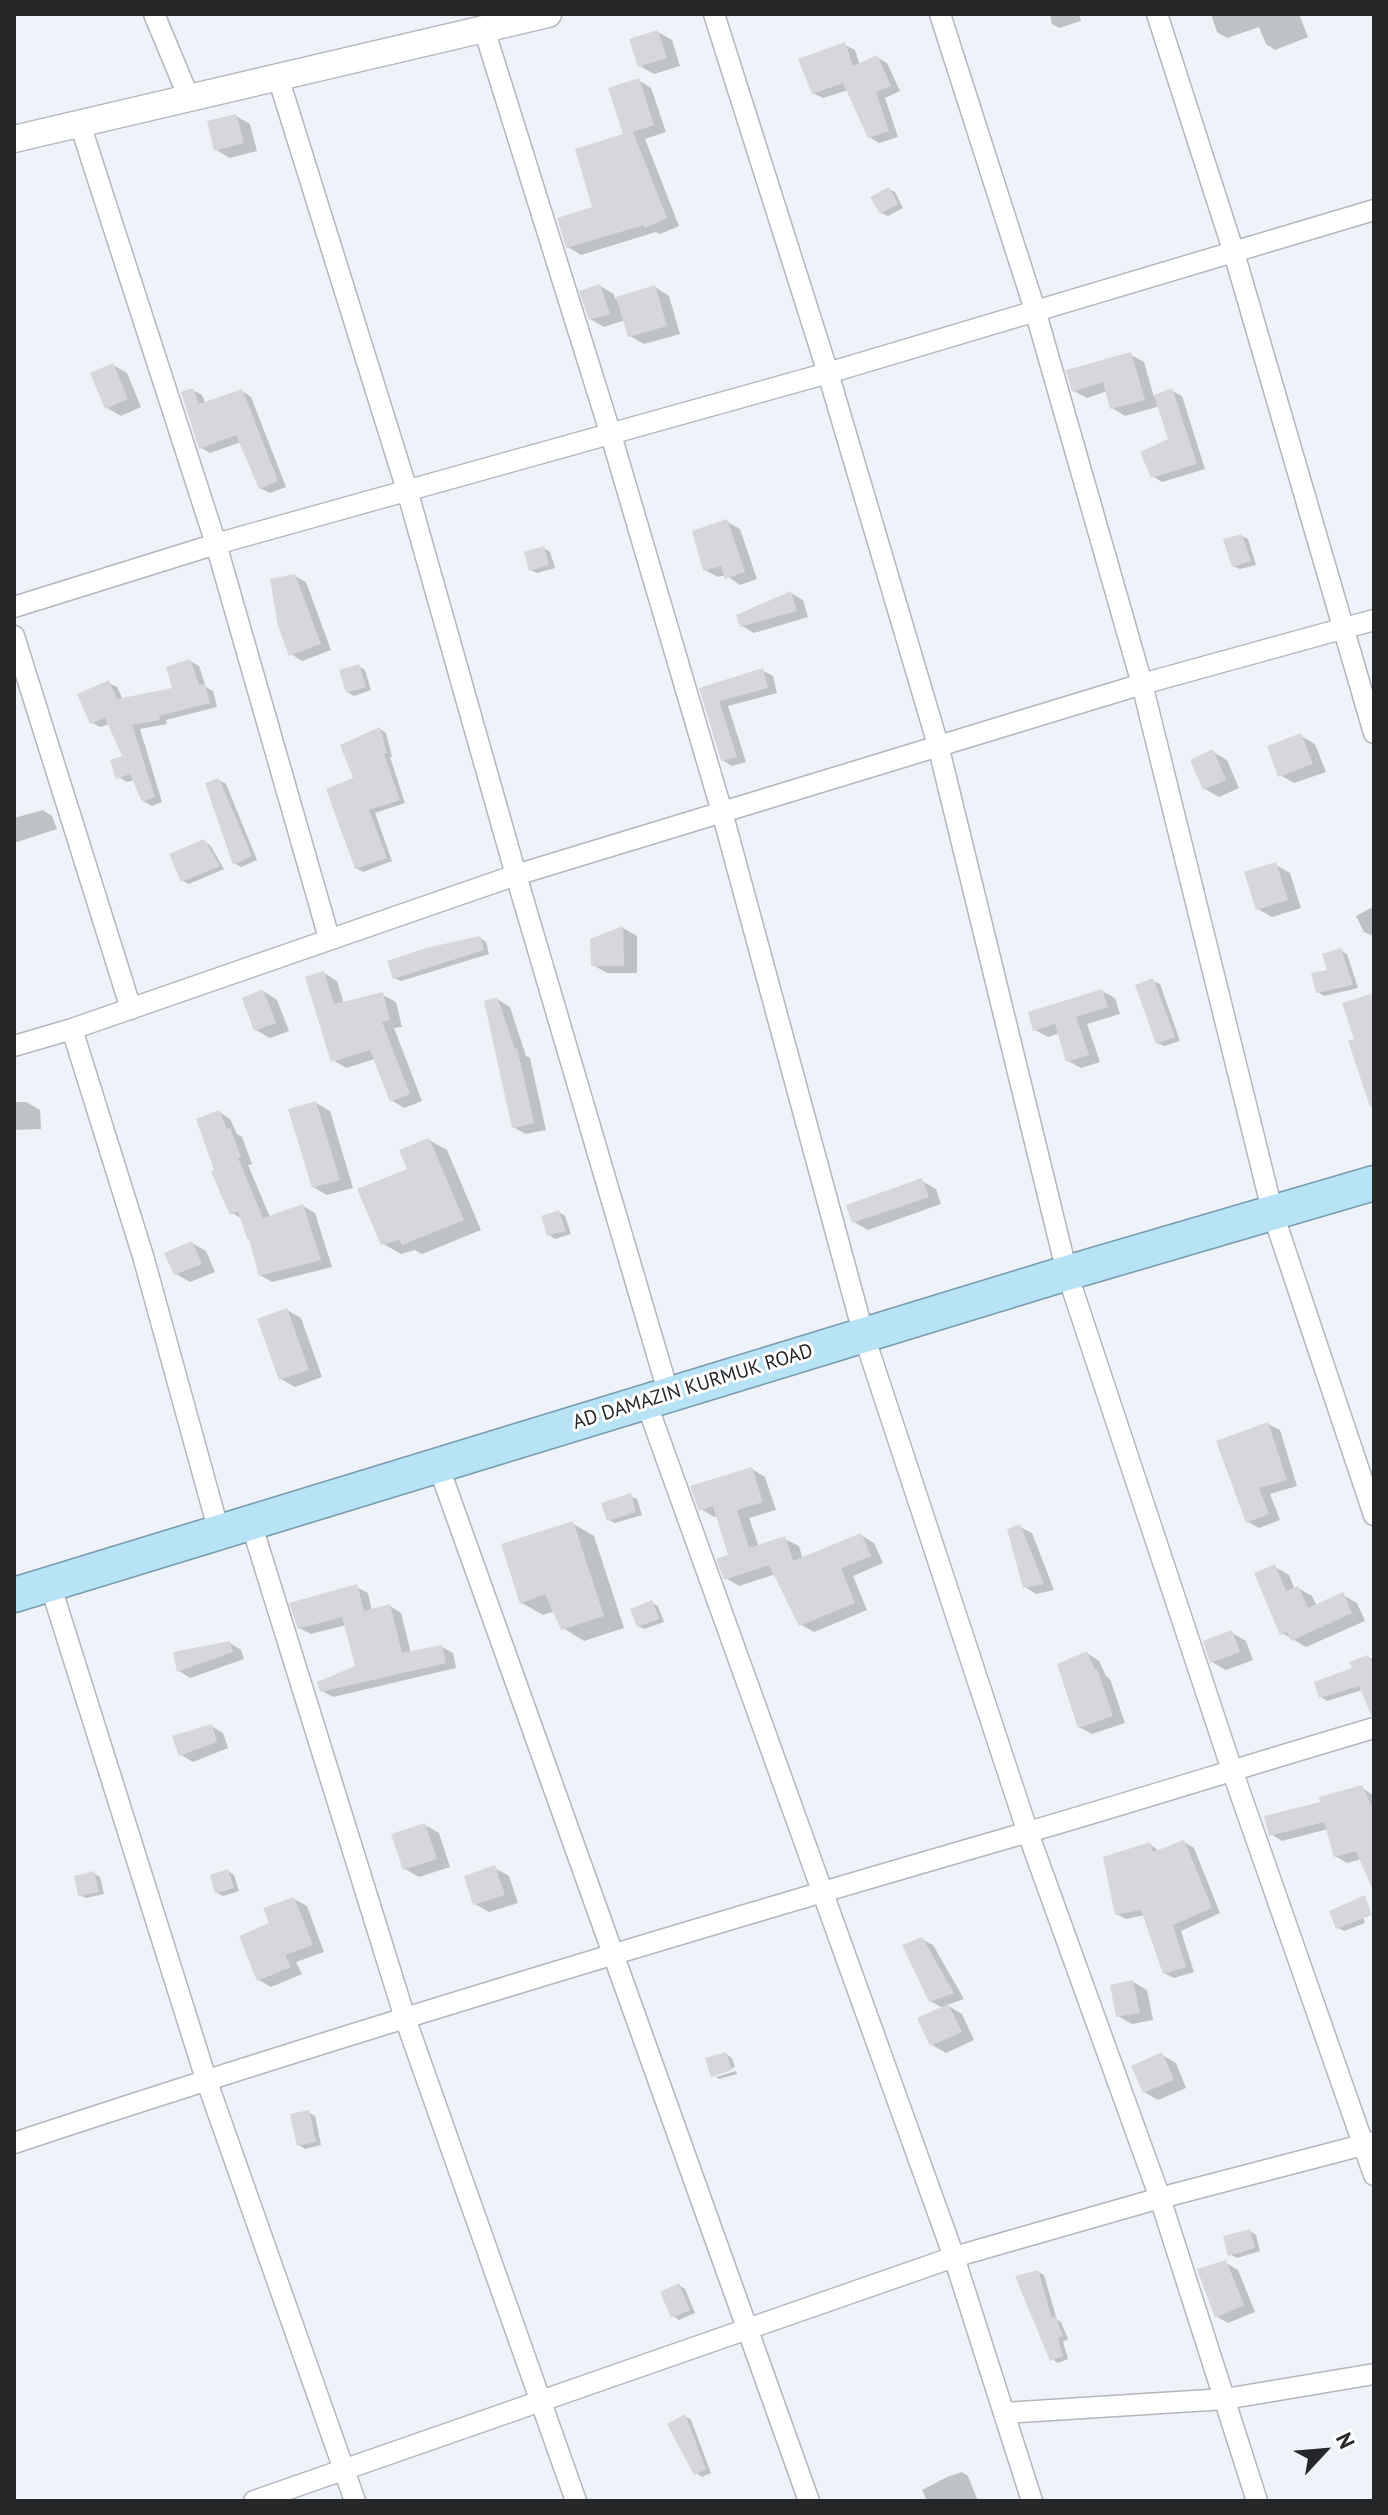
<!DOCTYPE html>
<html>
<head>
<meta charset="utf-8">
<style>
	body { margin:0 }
	#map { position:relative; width:1388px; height:2515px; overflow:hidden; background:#eef3f9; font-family:"PT Sans",sans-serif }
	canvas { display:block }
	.frame { position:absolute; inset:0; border:16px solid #242628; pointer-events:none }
	.north { position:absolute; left:1284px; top:2411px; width:80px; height:80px; -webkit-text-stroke:6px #fff; paint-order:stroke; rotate:64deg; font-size:22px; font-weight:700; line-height:32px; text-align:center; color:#242628 }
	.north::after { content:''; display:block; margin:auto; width:28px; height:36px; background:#242628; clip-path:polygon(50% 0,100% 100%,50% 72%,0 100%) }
</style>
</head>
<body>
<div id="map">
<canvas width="1388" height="2515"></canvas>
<div class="frame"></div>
<div class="north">N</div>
</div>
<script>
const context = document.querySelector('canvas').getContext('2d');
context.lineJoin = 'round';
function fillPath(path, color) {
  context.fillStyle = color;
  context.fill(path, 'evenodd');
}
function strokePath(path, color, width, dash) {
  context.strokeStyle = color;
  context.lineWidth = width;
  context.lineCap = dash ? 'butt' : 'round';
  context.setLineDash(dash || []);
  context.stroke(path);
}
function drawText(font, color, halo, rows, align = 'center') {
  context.font = font + ' "PT Sans",sans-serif';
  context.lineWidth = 6;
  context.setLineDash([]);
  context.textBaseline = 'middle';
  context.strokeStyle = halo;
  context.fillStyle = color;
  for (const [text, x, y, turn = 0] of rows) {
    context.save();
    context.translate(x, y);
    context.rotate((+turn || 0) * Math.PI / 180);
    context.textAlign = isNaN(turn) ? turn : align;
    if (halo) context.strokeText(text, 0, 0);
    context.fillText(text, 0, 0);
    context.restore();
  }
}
const shadow = new Path2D(`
	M1050 14H1079L1081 21 1059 28 1052 24Z
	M1211 14H1299L1308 37 1275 50 1266 44 1259 27 1227 38 1217 32Z
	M658 32 672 40 680 66 654 74 640 66Z
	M845 45 855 50 860 65 877 57 887 63 900 91 885 98 898 137 879 143 869 137 848 90 823 98 813 93Z
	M638 80 651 88 666 132 645 139 679 226 660 234 656 232 581 255 568 247 594 208 626 136Z
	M236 116 250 124 257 151 230 158 216 150Z
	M889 189 895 192 903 208 888 216 881 213Z
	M600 286 614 294 615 299 655 287 669 296 680 334 644 344 630 336 625 320 604 327 590 319Z
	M1131 355 1144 362 1154 397 1172 391 1182 396 1205 469 1162 482 1152 476 1171 440 1160 406 1125 416 1112 408 1107 391 1087 398 1074 391Z
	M113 365 127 373 141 407 121 416 107 408Z
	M193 390 202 395 206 404 242 391 251 397 286 487 270 493 260 488 241 442 210 453 200 447Z
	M727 522 740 529 757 579 740 585 726 575 718 577 705 570Z
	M1242 536 1248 539 1256 565 1240 569 1233 566Z
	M544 548 550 552 555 568 537 573 531 570Z
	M295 576 306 582 331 650 302 661 291 654Z
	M791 593 803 600 808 617 754 633 742 626Z
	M190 661 199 666 206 687 213 691 217 707 166 720 167 724 140 729 162 802 152 806 143 801 134 780 127 782 118 777 124 757 110 724 100 727 91 722 109 683 117 687 123 700 175 689Z
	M358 666 365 670 371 690 354 696 347 692Z
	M763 671 773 676 777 693 728 706 746 762 732 766 722 760 702 690Z
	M380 729 386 733 392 757H390L405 803 375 813 392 861 363 872 356 868V779Z
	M1301 736 1315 744 1326 772 1294 783 1280 775Z
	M1213 752 1227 760 1239 788 1219 797 1205 789Z
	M219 780 226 784 257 860 241 867 234 863Z
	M43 810 52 816 57 829 14 843V818Z
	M204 842 210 845 224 869 189 884 183 881Z
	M1276 865 1290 873 1301 908 1272 917 1258 909Z
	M1371 908 1374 910V933L1371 935 1364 932 1356 916Z
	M623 928 637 936V973H607L593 965 592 940Z
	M480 938 486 942 489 954 401 981 394 978Z
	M1340 950 1347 954 1358 988 1324 996 1318 992Z
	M324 973 337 981 344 1004 383 995 396 1002 402 1027 394 1028 422 1101 404 1108 391 1100 375 1059 346 1068 333 1060Z
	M1153 981 1160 984 1180 1041 1164 1046 1157 1043Z
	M263 991 277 1000 289 1031 270 1038 256 1030Z
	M1102 991 1115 998 1120 1014 1087 1024 1100 1062 1081 1068 1068 1061 1060 1033 1048 1037 1035 1030Z
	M497 999 510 1007 526 1056 530 1058 546 1130 526 1134 513 1127Z
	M14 1102H26L40 1110 41 1129 14 1130Z
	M316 1103 330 1111 353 1188 327 1195 313 1187Z
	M219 1112 230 1119 237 1134 242 1137 252 1164 248 1165 270 1217 303 1206 315 1213 332 1267 272 1282 260 1275 251 1240 242 1219 232 1213 217 1171Z
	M429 1140 447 1150 481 1230 422 1254 415 1250 401 1254 382 1243 409 1170Z
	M922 1181 936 1189 941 1204 868 1230 854 1222Z
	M559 1212 565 1216 571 1234 555 1239 549 1235Z
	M192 1243 206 1251 215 1272 190 1282 176 1274Z
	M287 1310 301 1318 322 1377 295 1387 281 1379Z
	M1268 1424 1280 1430 1297 1486 1270 1494 1280 1520 1259 1528 1248 1522Z
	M752 1469 765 1477 776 1510 749 1518 759 1547 785 1539 799 1546 803 1560 861 1535 874 1543 883 1563 853 1576 867 1610 814 1632 800 1624 776 1574 739 1586 726 1578 731 1556 718 1516 714 1517 701 1509Z
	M630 1496 637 1499 642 1515 615 1523 609 1520Z
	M572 1523 594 1536 624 1628 584 1641 563 1628 555 1611 543 1615 522 1603Z
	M1020 1527 1032 1533 1054 1590 1036 1594 1025 1587Z
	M1275 1567 1289 1575 1295 1590 1298 1588 1312 1596 1317 1606 1343 1595 1357 1603 1365 1621 1306 1647 1282 1633Z
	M356 1587 368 1593 372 1611 390 1606 401 1613 411 1653 442 1647 453 1653 456 1668 333 1697 322 1691 357 1667 346 1625 311 1634 299 1628Z
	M652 1603 658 1606 664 1622 644 1629 638 1626Z
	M1232 1633 1246 1641 1253 1660 1226 1670 1212 1662Z
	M230 1643 241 1650 244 1659 190 1678 179 1671Z
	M1087 1653 1099 1661 1106 1676 1110 1679 1125 1723 1092 1734 1079 1727Z
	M1368 1657 1374 1660V1692L1362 1690 1327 1701 1321 1697Z
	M211 1726 223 1733 228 1748 193 1762 181 1755Z
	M1361 1787 1374 1796V1888L1361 1859 1347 1863 1335 1856 1328 1829 1282 1841 1271 1834 1323 1804Z
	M425 1825 439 1833 450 1867 419 1877 405 1869Z
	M1184 1842 1194 1848 1220 1913 1181 1931 1194 1972 1174 1978 1164 1973 1145 1915 1126 1919 1117 1914 1150 1844 1160 1852Z
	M495 1868 509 1876 518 1903 489 1912 475 1904Z
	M228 1871 234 1875 239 1891 223 1896 217 1893Z
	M94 1873 100 1877 104 1894 86 1898 80 1895Z
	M294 1899 307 1906 324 1952 296 1962 302 1974 271 1987 259 1980 271 1924Z
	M1359 1906 1365 1923 1344 1931 1338 1928Z
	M922 1939 933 1945 964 1999 947 2005 962 2014 974 2040 946 2053 932 2045 943 2008 930 2001 905 1946Z
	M1133 1982 1147 1990 1153 2020 1132 2024 1118 2016Z
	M726 2054 732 2058 735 2067 715 2073V2077L712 2075Z
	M1162 2055 1176 2063 1186 2088 1158 2100 1144 2092Z
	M736 2071 737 2074 719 2079 716 2077Z
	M308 2112 315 2116 321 2145 305 2149 299 2145Z
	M1250 2231 1256 2235 1260 2251 1237 2258 1230 2254Z
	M1226 2263 1238 2270 1255 2312 1228 2323 1216 2316Z
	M1038 2272 1044 2275 1057 2320 1061 2322 1068 2339 1063 2342 1068 2359 1058 2363 1052 2359Z
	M679 2285 685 2289 695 2313 679 2320 673 2316Z
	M685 2416 691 2420 711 2473 702 2477 696 2473Z
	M962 2472 968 2476 978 2501H927L922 2490 947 2477Z`);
const building = new Path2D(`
	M658 30 667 58 638 67 629 39Z
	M845 42 853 66 877 55 891 86 876 92 889 131 868 138 843 83 812 94 798 59Z
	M639 78 654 125 633 132 667 218 645 228 644 225 566 248 557 218 592 207 575 149 623 134 608 88Z
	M236 114 244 143 214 151 207 121Z
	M889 187 898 204 880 214 870 197Z
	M600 284 610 314 589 320 579 291Z
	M655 285 667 326 628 337 616 297Z
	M1131 352 1145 400 1110 409 1103 382 1072 392 1066 370Z
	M113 363 128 399 105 409 90 373Z
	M193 388 199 404 242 389 278 481 259 489 236 435 199 449 181 392Z
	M1172 388 1197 464 1151 478 1140 452 1168 439 1154 395Z
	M727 519 745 572 725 579 721 566 703 571 692 531Z
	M1242 534 1251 561 1232 567 1223 539Z
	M544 546 549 565 529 571 524 552Z
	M295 574 321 644 289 656 278 626 270 579Z
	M791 591 797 611 740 627 736 615Z
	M190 659 199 685 205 684 210 703 159 716 160 720 132 725 155 797 142 802 130 774 116 779 110 760 122 756 105 718 90 724 77 694 109 680 117 699 172 688 166 667Z
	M359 664 366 687 346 693 339 670Z
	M763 668 768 688 719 701 737 757 721 761 699 688Z
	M380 727 387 753 384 754 400 800 369 810 387 858 355 869 326 789 353 778 340 745Z
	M1301 733 1313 764 1278 777 1267 746Z
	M1213 749 1226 780 1203 790 1190 760Z
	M219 778 252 856 233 865 205 783Z
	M204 839 220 866 181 882 169 854Z
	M1276 862 1288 900 1256 910 1244 872Z
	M623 926 624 966H591L590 939Z
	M480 936 484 950 393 979 387 961 426 948Z
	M1341 948 1353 985 1316 993 1311 973 1327 970 1322 954Z
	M324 971 334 1004 383 992 390 1020 382 1022 410 1094 390 1102 370 1050 331 1062 305 977Z
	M1153 978 1175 1037 1156 1044 1135 985Z
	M263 989 276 1023 254 1031 242 998Z
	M1102 989 1108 1007 1076 1017 1089 1055 1066 1062 1055 1024 1033 1031 1028 1012Z
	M1374 993V1107H1370L1348 1041 1354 1039 1342 1003Z
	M497 997 515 1049 517 1048 534 1123 512 1128 484 1001Z
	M316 1101 340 1180 312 1188 288 1109Z
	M219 1110 227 1129 230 1128 241 1157 238 1158 263 1218 303 1204 321 1260 259 1276 249 1239H247L238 1211 230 1215 211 1172 214 1170 196 1119Z
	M429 1138 464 1220 402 1245 400 1240 381 1245 357 1189 407 1169 399 1150Z
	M922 1178 929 1197 852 1223 846 1205Z
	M559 1210 566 1231 547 1236 541 1216Z
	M192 1241 202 1264 174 1275 164 1253Z
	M287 1308 309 1370 279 1380 257 1319Z
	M1268 1422 1287 1480 1259 1488 1269 1514 1246 1523 1216 1441Z
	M752 1467 763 1502 737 1510 749 1548 785 1536 793 1561 861 1533 871 1556 841 1568 855 1603 799 1626 769 1565 724 1580 716 1559 728 1555 713 1506 699 1511 690 1486Z
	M631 1493 636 1512 607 1521 601 1503Z
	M573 1521 604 1616 561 1630 545 1594 520 1604 501 1544Z
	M1020 1524 1044 1584 1023 1588 1007 1529Z
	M1275 1564 1286 1591 1298 1586 1308 1608 1343 1592 1352 1613 1291 1641 1287 1632 1280 1635 1254 1573Z
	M357 1584 364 1611 390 1604 402 1653 442 1645 446 1663 320 1692 317 1682 355 1666 342 1617 298 1629 289 1603Z
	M652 1600 659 1619 637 1627 630 1609Z
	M1232 1630 1240 1652 1210 1663 1203 1641Z
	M230 1641 233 1652 177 1672 173 1652Z
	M1087 1651 1095 1670 1097 1669 1113 1716 1078 1728 1057 1664Z
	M1368 1655 1371 1661 1374 1660V1715H1371L1359 1686 1319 1698 1314 1682 1352 1668 1349 1662Z
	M212 1724 217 1742 179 1756 172 1736Z
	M1362 1785 1374 1812V1893L1356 1851 1334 1857 1324 1822 1269 1836 1264 1816 1320 1802 1319 1797Z
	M425 1823 437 1859 403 1870 391 1834Z
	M1184 1840 1212 1908 1173 1925 1186 1967 1163 1974 1141 1910 1115 1915 1103 1857 1150 1842 1153 1852Z
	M495 1865 505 1895 473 1905 464 1876Z
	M228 1869 234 1888 215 1894 210 1875Z
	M94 1871 99 1892 78 1896 74 1876Z
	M1365 1895 1372 1915 1336 1929 1329 1911Z
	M294 1897 313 1945 285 1955 291 1967 257 1981 239 1936 269 1923 263 1908Z
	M922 1937 954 1993 929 2002 902 1945Z
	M1133 1980 1140 2013 1116 2017 1110 1985Z
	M948 2004 962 2032 930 2046 917 2018Z
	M726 2052 732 2070 711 2077 705 2058Z
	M1162 2052 1174 2080 1143 2093 1131 2066Z
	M309 2110 316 2142 297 2146 290 2114Z
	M1250 2229 1255 2248 1228 2256 1223 2236Z
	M1226 2260 1244 2305 1215 2318 1197 2269Z
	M1038 2270 1052 2318 1055 2316 1063 2336 1058 2338 1063 2356 1050 2361 1015 2276Z
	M679 2283 690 2310 671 2318 660 2292Z
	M685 2414 706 2469 694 2475 667 2424Z`);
const minor = new Path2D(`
	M154 14 189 98
	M714 14 828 373 938 745 1067 1273 1232 1770 1374 2175
	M940 14 1035 310 1142 684 1273 1214 1374 1515
	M1157 14 1234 253 1374 733
	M484 29 611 435 722 812 864 1336 1028 1833 1160 2198 1257 2501
	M278 77 407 490 516 875 669 1395
	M80 124 216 544 329 938
	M14 607 216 544 828 373 1374 210
	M14 636 131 1009
	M72 1029 516 875 1142 684 1374 620
	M14 1046 72 1029 143 1256 219 1532
	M646 1402 954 2257 1032 2501
	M438 1465 809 2501
	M251 1523 405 2018 576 2501
	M50 1584 206 2079 355 2501
	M14 2143C349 2032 686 1931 1025 1833 1142 1799 1258 1762 1374 1728
	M1004 2413 1225 2399 1374 2374
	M254 2501 954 2257 1160 2198 1374 2142`);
const tertiary = new Path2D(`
	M14 139 548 14`);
const trunk = new Path2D(`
	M14 1595 1067 1273 1374 1183`);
const streetNames = [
	["AD DAMAZIN KURMUK ROAD",693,1387,-17]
];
fillPath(shadow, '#0003');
fillPath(building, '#d8d6dd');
strokePath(minor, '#b3b7bd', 23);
strokePath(tertiary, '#b3b7bd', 29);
strokePath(trunk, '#799bac', 37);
strokePath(minor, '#fff', 20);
strokePath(tertiary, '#fff', 26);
strokePath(trunk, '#b8e2f6', 34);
drawText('20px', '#242628', '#fff', streetNames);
</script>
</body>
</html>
